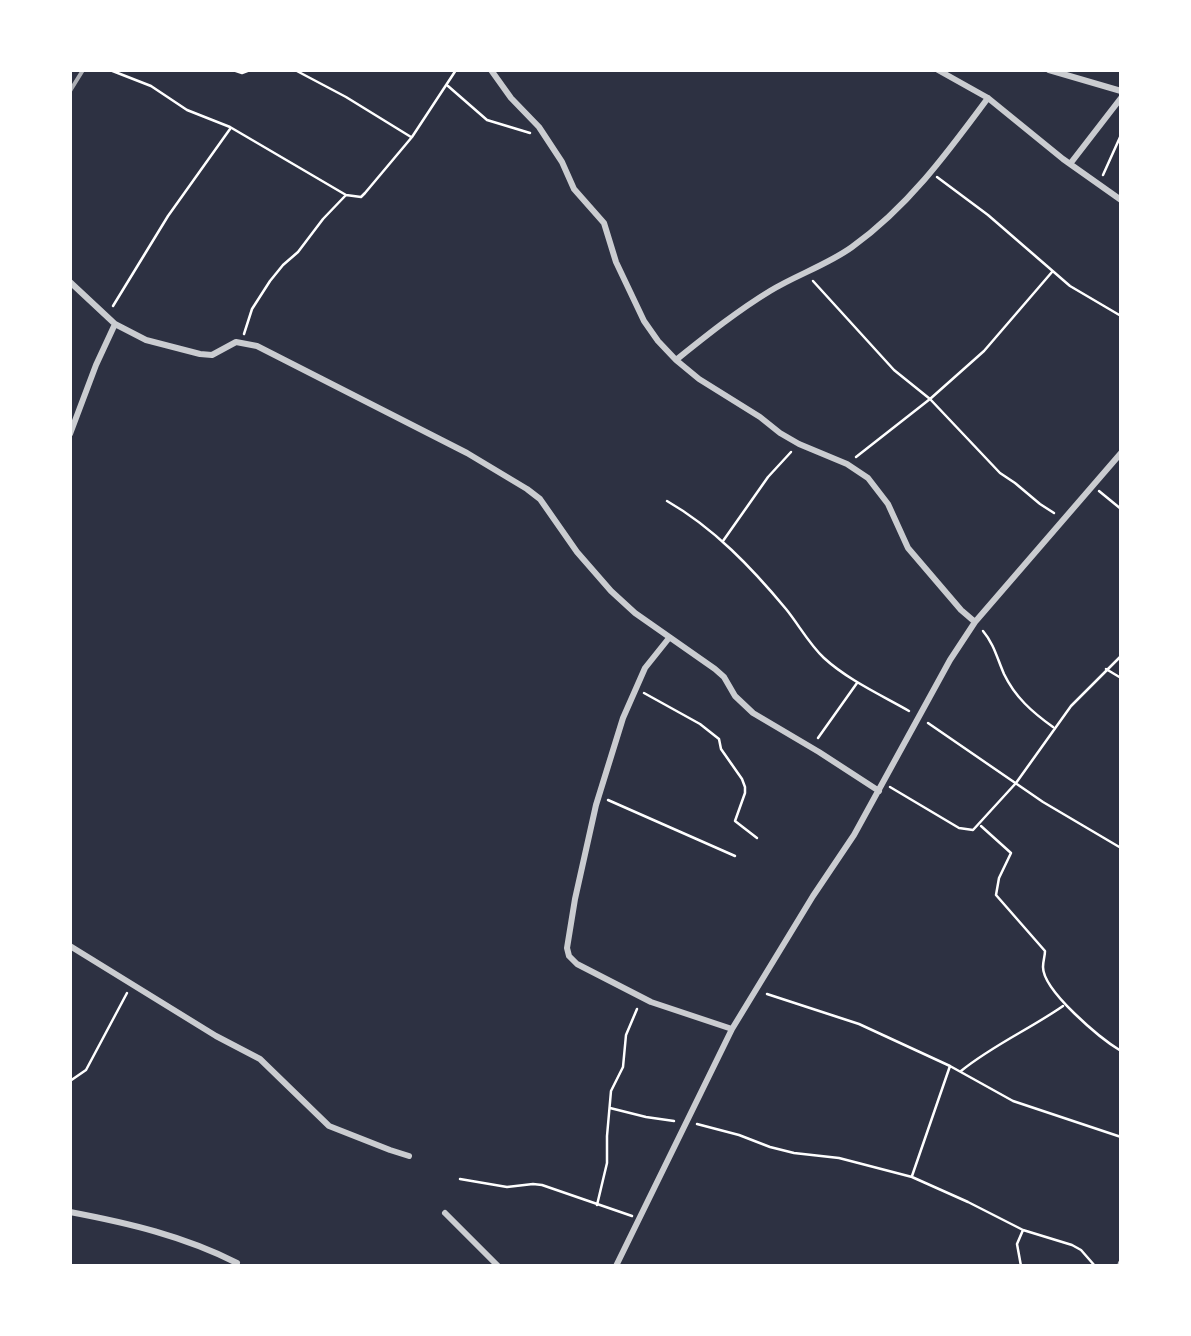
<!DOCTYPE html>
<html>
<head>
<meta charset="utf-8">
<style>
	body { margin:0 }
	#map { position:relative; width:1191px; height:1336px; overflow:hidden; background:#2d3142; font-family:Georgia,serif }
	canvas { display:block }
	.frame { position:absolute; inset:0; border:72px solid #fff; pointer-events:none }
</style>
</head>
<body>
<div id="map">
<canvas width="1191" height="1336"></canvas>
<div class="frame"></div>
</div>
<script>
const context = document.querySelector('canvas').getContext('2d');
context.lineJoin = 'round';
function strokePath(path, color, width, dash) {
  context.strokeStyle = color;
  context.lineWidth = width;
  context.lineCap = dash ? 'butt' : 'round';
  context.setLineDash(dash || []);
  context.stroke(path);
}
const path = new Path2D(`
	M110 70 151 86 187 110 230 127 346 195
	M233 70 242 73 250 70
	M295 70 346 97 411 137
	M448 86 487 120 530 133
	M1103 175 1121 135
	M937 177 988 215 1070 286 1121 316
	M813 281 894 370 930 399 1000 473 1015 483 1040 504 1054 513
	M113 306 168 216 230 129
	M244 334 252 309 270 281 283 265 298 252 323 219 346 195 361 197 365 193 412 137 456 70
	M856 457 930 399 984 351 1052 272
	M1099 491 1121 509
	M667 501C714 528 752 568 786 609 799 625 809 644 824 658 848 680 881 695 909 711
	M723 541 768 477 791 452
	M983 631C994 644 997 658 1004 674 1015 697 1032 712 1053 727
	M1106 669 1121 678
	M644 693 700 724 719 739 721 749 742 779 745 787V793L735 821 757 838
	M928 723 1043 802 1121 848
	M818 738 857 683
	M890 787 959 828 973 830 1016 783 1071 706 1121 656
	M608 800 735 856
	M981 826 1011 853 999 878 996 895 1045 951C1045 956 1043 961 1043 967 1043 991 1101 1039 1121 1051
	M767 994 859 1024 950 1066 1013 1101 1121 1137
	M961 1071C993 1045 1030 1029 1063 1006
	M70 1081 86 1070 127 993
	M610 1108 646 1117 674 1121
	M697 1124 739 1135 770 1147 794 1153 839 1158 912 1177 968 1202 1023 1230 1072 1245 1081 1250 1095 1266
	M912 1176 950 1066
	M460 1179 507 1187 533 1184 542 1185 632 1216
	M597 1205 607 1163V1136L611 1091 623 1067 626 1035 637 1009
	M1021 1266 1017 1244 1023 1230`);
const minor = new Path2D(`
	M491 70 511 98 539 127 562 162 574 189 604 223 616 262 644 321 658 341 676 360 699 379 760 417 780 433 799 444 847 464 868 478 888 504 908 548 961 610 975 622
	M938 70 988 98 1063 159 1121 200
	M1049 70 1121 91
	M1070 164 1121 98
	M70 282 115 324 146 340 200 354 212 355 236 342 257 346 467 453 527 489 540 499 577 552 611 591 635 613 715 669 724 677 735 696 753 713 819 752 879 791
	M676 360C706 336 737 311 770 291 796 275 827 265 852 247 908 207 948 152 988 98
	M70 434 96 365 115 324
	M669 638 645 668 623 718 596 805 575 899 567 948 569 956 577 964 651 1002 732 1029
	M70 946 216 1036 260 1059 329 1126 390 1150 409 1156
	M70 1212C128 1223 184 1236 237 1263
	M445 1213 498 1266
	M616 1266 732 1029 813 896 854 835 950 660 975 622 1121 453
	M1120 1266 1121 1263`);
const rail = new Path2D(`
	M70 91 83 70`);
strokePath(path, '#fff', 2.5);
strokePath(minor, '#caccd0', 6);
strokePath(rail, '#abadb3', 4);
</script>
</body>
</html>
